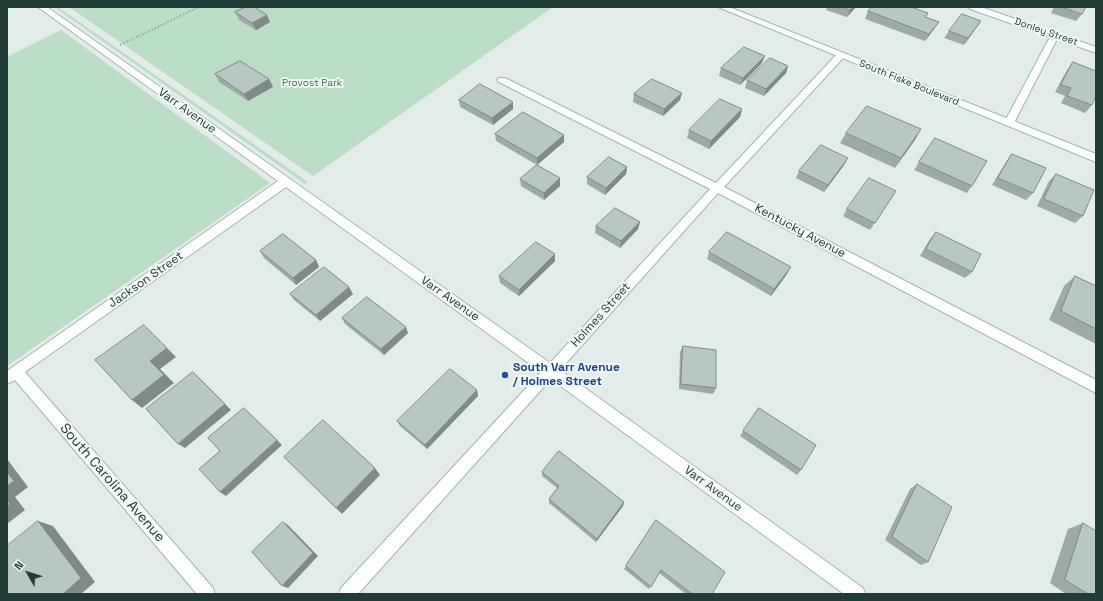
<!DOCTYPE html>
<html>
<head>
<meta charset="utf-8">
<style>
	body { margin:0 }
	#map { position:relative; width:1103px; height:601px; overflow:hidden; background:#e2ece8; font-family:"Space Grotesk",sans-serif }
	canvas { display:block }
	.frame { position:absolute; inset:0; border:8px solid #223d37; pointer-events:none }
	.north { position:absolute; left:8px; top:553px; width:40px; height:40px; -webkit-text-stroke:3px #f2f9f6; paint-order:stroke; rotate:309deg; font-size:11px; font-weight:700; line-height:16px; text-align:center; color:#223d37 }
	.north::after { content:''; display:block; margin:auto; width:14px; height:18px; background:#223d37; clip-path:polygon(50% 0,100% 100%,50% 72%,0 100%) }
</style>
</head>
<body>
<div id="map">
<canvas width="1103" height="601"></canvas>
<div class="frame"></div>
<div class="north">N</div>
</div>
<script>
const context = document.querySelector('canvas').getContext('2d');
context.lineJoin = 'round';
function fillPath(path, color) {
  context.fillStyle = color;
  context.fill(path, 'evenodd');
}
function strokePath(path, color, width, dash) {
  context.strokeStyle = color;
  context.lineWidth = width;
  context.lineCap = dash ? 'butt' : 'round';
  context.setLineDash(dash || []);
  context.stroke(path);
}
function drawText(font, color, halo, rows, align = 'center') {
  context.font = font + ' "Space Grotesk",sans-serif';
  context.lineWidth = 4;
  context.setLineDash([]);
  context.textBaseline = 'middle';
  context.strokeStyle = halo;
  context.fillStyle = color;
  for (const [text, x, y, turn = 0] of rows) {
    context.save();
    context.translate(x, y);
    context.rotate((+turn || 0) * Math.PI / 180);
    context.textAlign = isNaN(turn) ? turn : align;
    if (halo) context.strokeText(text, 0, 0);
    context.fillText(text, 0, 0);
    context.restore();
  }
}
const green = new Path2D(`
	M54 7H58L308 182 305 184Z
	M69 7H553L313 176Z
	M61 30 270 183 7 366V57Z`);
const path = new Path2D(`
	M120 45 199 7`);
const minor = new Path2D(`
	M38 7H47L550 363 710 189 499 82 497 80 499 78H505L716 183 838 53H844L845 55 844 57 724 187 1096 380V393L718 193 560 370 863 588 865 594H844L551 379 358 594H339L341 588 541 372 286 187 25 372 213 588 215 594H197L15 380 7 384V371L278 181Z
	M969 7H981L1096 47V53L1057 39 1014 123 1009 126 1006 125 1004 123 1050 37 970 9Z`);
const secondary = new Path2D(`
	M718 7H729L1096 154V162Z`);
const wall = new Path2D(`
	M827 7H856L847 17 826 10Z
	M1054 7H1086L1082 14 1076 21 1051 13Z
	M868 11 928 13 926 17 939 22 934 29 925 41 865 19Z
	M235 12 270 22 256 30 239 20Z
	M981 21 964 45 944 38 949 31Z
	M1073 62 1092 105 1085 113 1061 103 1065 96 1055 92 1067 70Z
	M762 63 740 85 719 76 721 68Z
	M788 66 786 73 764 96 745 88 747 80Z
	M215 74 269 79 273 87 248 101 219 82Z
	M682 93 680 100 663 116 633 102 634 94Z
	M459 100 513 109 493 125 460 107Z
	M742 109 740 117 709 149 687 138 689 130Z
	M921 129 895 168 840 143 846 133Z
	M495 134 564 135V142L537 165 560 186 544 200 521 186 520 179 537 165 496 141Z
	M935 138 972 186 967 193 914 170Z
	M1012 154 1033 193 1026 200 992 185 1006 162Z
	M844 165 824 192 796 178 799 171Z
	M627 167 626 174 605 195 587 184V177Z
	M1056 174 1083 216 1075 223 1037 206 1049 181Z
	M896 191 870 230 843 216 847 209Z
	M640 222 638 229 620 248 595 233 596 226Z
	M936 232 972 272 965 278 920 256 930 239Z
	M260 251 316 260 319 267 296 285 264 258Z
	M709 252 787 274 771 296 707 259Z
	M555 254V261L519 296 500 283 499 276Z
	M1075 276 1096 286V344L1049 320 1064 286Z
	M290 294H353L320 321 294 300Z
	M342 318 408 333 384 355 345 324Z
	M683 346 716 388 713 394 679 389 680 352Z
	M477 390 478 396 427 449 400 426 397 421Z
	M759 408 801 470 797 475 740 436Z
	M542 472 624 502 623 506 596 542 549 503V499L557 488 542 476Z
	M917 484 928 562 921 565 885 540 910 489Z
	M656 520 712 594H686L659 573 649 589 624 569Z
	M1083 523 1096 594H1066L1050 583 1068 529Z`);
const shadedWall = new Path2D(`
	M852 7H856L847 17 850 10Z
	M267 15 270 22 256 30 252 23Z
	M981 21 976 28 964 45 968 38Z
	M939 22 934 29 925 41 929 34Z
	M765 56 762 63 740 85 743 78Z
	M788 66 786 73 764 96 766 89Z
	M269 79 273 87 248 101 244 94Z
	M682 93 680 100 663 116 664 109Z
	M513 102V109L493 125 492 118Z
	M742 109 740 117 709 149 711 141Z
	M921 129 915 140 895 168 901 158Z
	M564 135V142L537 165V158Z
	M848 158 844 165 824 192 828 185Z
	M627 167 626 174 605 195 606 188Z
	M560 178V186L544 200V193Z
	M640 222 638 229 620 248 621 241Z
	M555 254V261L519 296V290Z
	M316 260 319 267 296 285 293 278Z
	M791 267 787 274 771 296 774 289Z
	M349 287 353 294 320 321 316 315Z
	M144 325 176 357 160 369 174 383 142 408 132 400 150 361Z
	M406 327 408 333 384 355 381 349Z
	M193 372 231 410 185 448 178 444Z
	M477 390 478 396 427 449 425 445Z
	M277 440 282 445 226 496 220 492Z
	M7 459 28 487 15 497 25 510 7 524Z
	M375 468 380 475 342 514 336 508Z
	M624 502 623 506 596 542 597 539Z
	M38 521 53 526 95 582 81 594H63Z
	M283 522 288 525 318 556 288 588 282 586Z`);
const building = new Path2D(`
	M246 7H254L267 15 252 23 235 12Z
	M843 7H852L850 10Z
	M872 7H911L928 13 925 17 939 22 929 34 868 11Z
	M1062 7H1086L1082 14Z
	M962 14 981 21 968 38 949 31Z
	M744 47 765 56 743 78 721 68Z
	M770 58 788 66 766 89 747 80Z
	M240 61 269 79 244 94 215 74Z
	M1073 62 1096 71V96L1092 105 1067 96 1071 88 1061 85Z
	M652 79 682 93 664 109 634 94Z
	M480 84 513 102 492 118 459 100Z
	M720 99 742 109 711 141 689 130Z
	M867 106 921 129 901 158 846 133Z
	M523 112 564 135 537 158 495 134Z
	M935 138 987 161 972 186 919 162Z
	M821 145 848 158 828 185 799 171Z
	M1012 154 1046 168 1033 193 998 178Z
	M609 157 627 167 606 188 587 177Z
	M537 165 560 178 544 193 520 179Z
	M1056 174 1094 190 1083 216 1044 199Z
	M869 178 896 191 875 223 847 209Z
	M615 208 640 222 621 241 596 226Z
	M727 232 791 267 774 289 709 252Z
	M936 232 981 254 972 272 926 249Z
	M283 234 316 260 293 278 260 251Z
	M536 242 555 254 519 290 499 276Z
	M324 267 349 287 316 315 290 294Z
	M1075 276 1096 286V329L1061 311Z
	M367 297 406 327 381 349 342 318Z
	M144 325 167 348 150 361 164 375 132 400 95 360Z
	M683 346 716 350V388L681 384Z
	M450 369 477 390 425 445 397 421Z
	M193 372 225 404 178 444 146 409Z
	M244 408 277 440 220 492 199 469 220 451 208 438Z
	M759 408 816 445 801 470 743 431Z
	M323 420 375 468 336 508 284 457Z
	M559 451 624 502 597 539 549 499 559 486 542 472Z
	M7 472 14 481 7 486Z
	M917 484 952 507 928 562 892 537Z
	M7 500 10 504 7 507Z
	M656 520 725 572 712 594H692L661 570 651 587 626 566Z
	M38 521 81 578 63 594H7V546Z
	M283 522 313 553 282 586 252 552Z
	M1083 523 1096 531V594H1088L1065 580Z`);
const markers = [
	[505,375,4,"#1a4fb4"]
];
const farStreetnames = [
	["Donley Street",1046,32,19],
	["South Fiske Boulevard",909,83,22]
];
const farParknames = [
	["Provost Park",312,83]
];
const streetNames = [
	["Varr Avenue",187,111,36],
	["Kentucky Avenue",800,231,28],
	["Jackson Street",146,280,-35],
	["Varr Avenue",450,299,35],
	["Holmes Street",601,315,-48],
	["Varr Avenue",713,489,36]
];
const transitNames = [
	["South Varr Avenue",513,368],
	["/ Holmes Street",513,382]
];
const nearStreetnames = [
	["South Carolina Avenue",112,483,49]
];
fillPath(green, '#baddc6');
strokePath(minor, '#a5b4af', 2);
strokePath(secondary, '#a0b8b1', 2);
strokePath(path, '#82b0a4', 2, [1.5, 2]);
fillPath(minor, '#fff');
fillPath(secondary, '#fff');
fillPath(wall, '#9daba6');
fillPath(shadedWall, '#808b87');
fillPath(building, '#b7c7c1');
strokePath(building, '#808b87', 1);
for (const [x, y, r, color] of markers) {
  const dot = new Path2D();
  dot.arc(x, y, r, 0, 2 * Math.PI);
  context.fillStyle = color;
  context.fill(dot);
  strokePath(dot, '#f2f9f6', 1.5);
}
drawText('10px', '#223d37', '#f2f9f6', farStreetnames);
drawText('10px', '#2c744c', '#f2f9f6', farParknames);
drawText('12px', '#223d37', '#f2f9f6', streetNames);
drawText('bold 12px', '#164399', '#f2f9f6', transitNames, 'left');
drawText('14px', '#223d37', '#f2f9f6', nearStreetnames);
</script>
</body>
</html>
